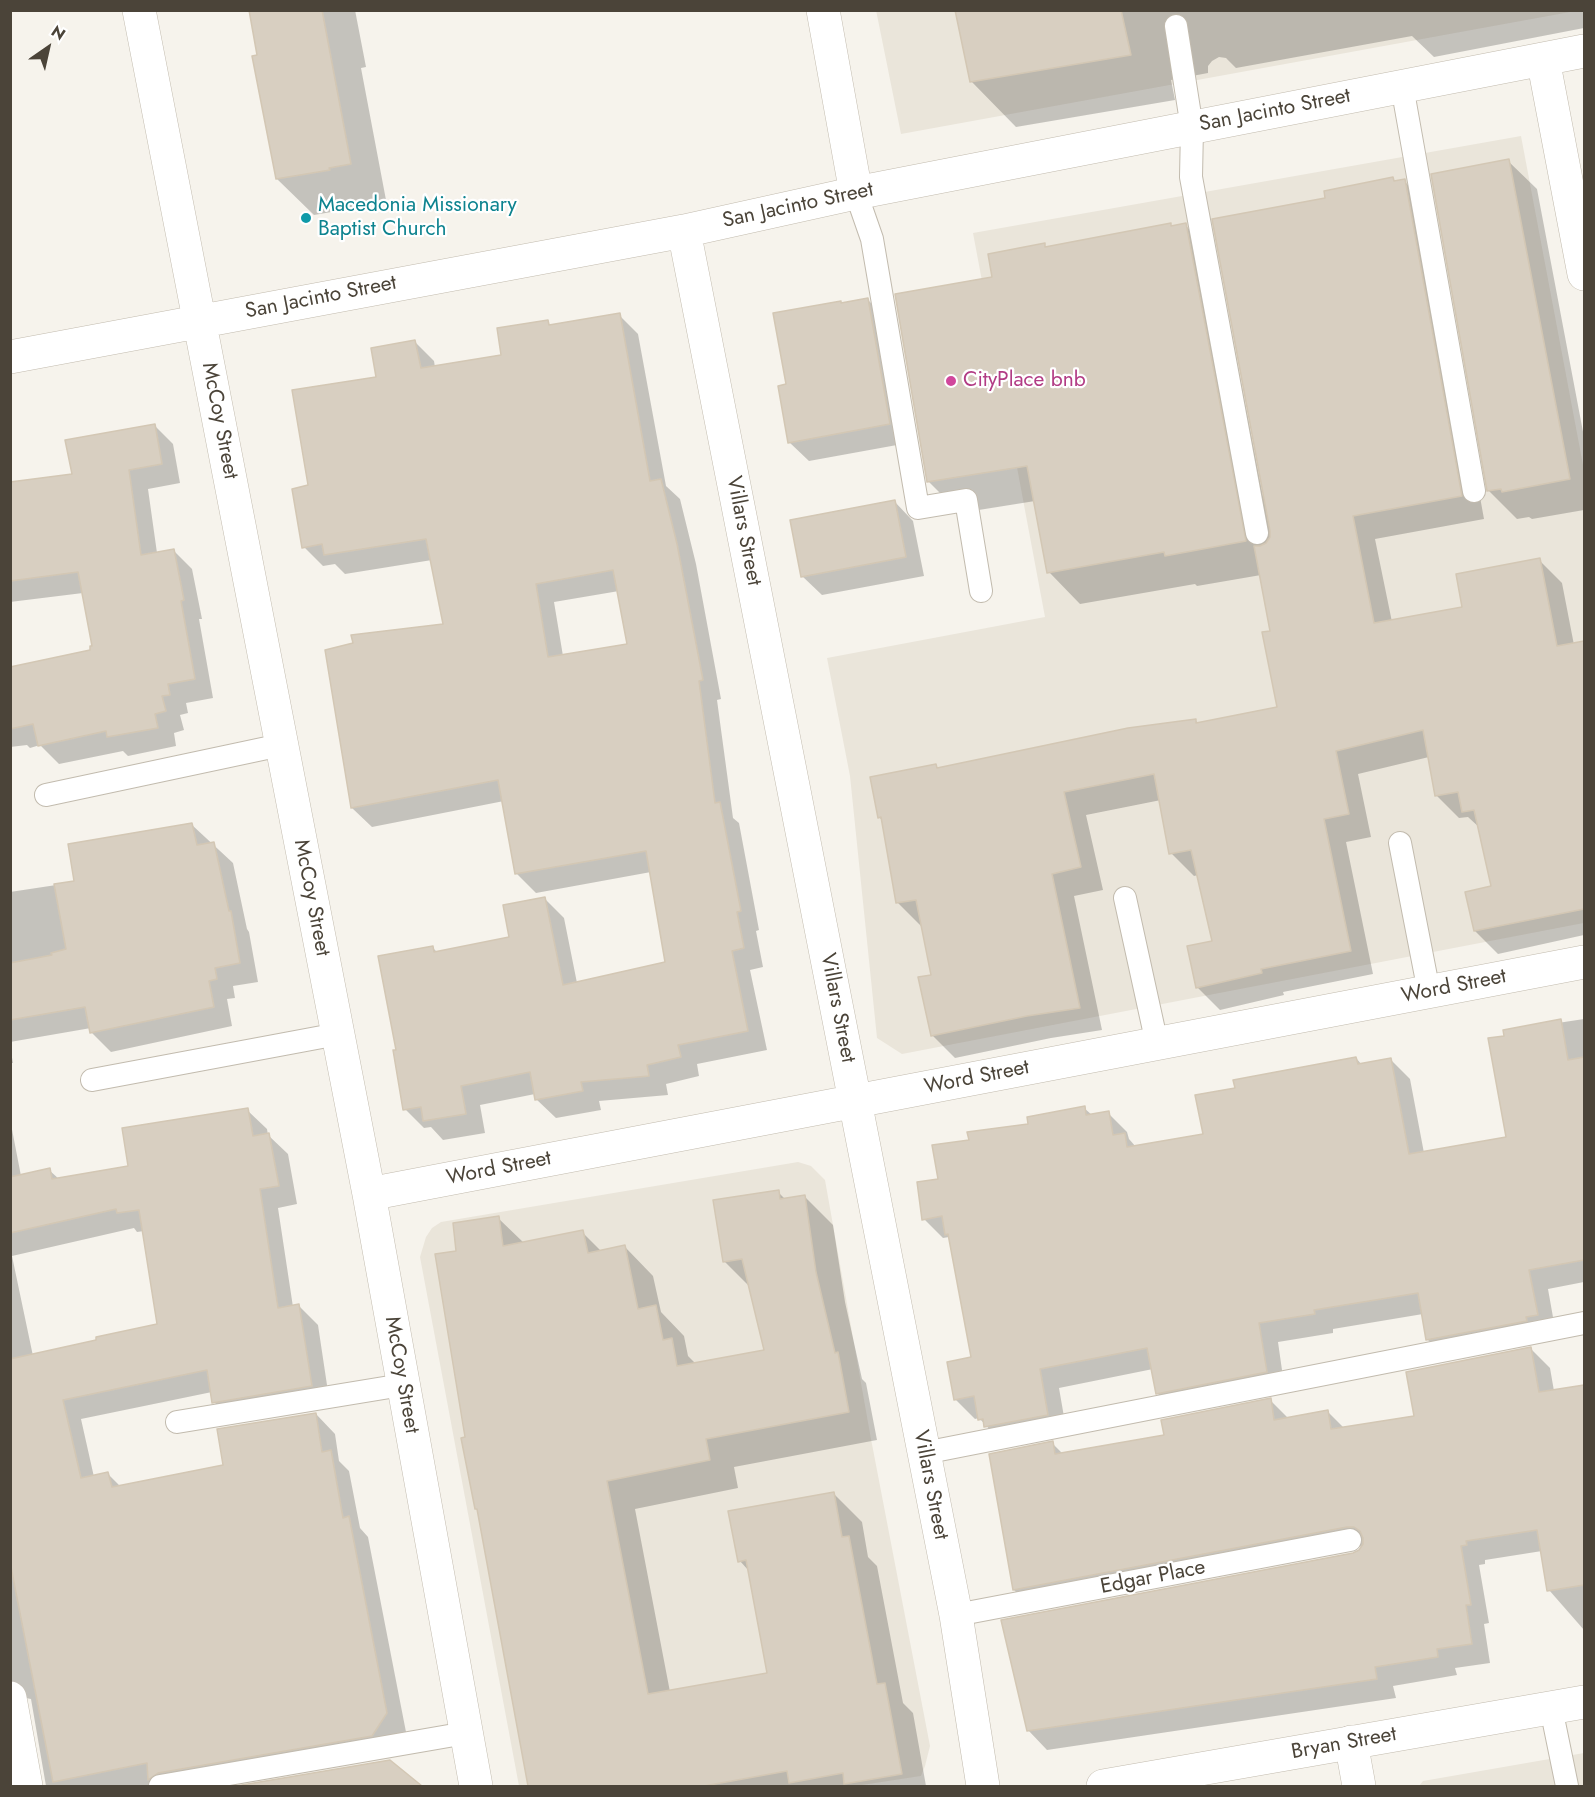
<!DOCTYPE html>
<html>
<head>
<meta charset="utf-8">
<style>
	body { margin:0 }
	#map { position:relative; width:1595px; height:1797px; overflow:hidden; background:#f6f3ec; font-family:Jost,sans-serif }
	canvas { display:block }
	.frame { position:absolute; inset:0; border:12px solid #4b4439; pointer-events:none }
	.north { position:absolute; left:18px; top:18px; width:60px; height:60px; -webkit-text-stroke:4px #fff; paint-order:stroke; rotate:34deg; font-size:16px; font-weight:700; line-height:24px; text-align:center; color:#4b4439 }
	.north::after { content:''; display:block; margin:auto; width:21px; height:27px; background:#4b4439; clip-path:polygon(50% 0,100% 100%,50% 72%,0 100%) }
</style>
</head>
<body>
<div id="map">
<canvas width="1595" height="1797"></canvas>
<div class="frame"></div>
<div class="north">N</div>
</div>
<script>
const context = document.querySelector('canvas').getContext('2d');
context.lineJoin = 'round';
function fillPath(path, color) {
  context.fillStyle = color;
  context.fill(path, 'evenodd');
}
function strokePath(path, color, width, dash) {
  context.strokeStyle = color;
  context.lineWidth = width;
  context.lineCap = dash ? 'butt' : 'round';
  context.setLineDash(dash || []);
  context.stroke(path);
}
function drawText(font, color, halo, rows, align = 'center') {
  context.font = font + ' Jost,sans-serif';
  context.lineWidth = 4.5;
  context.setLineDash([]);
  context.textBaseline = 'middle';
  context.strokeStyle = halo;
  context.fillStyle = color;
  for (const [text, x, y, turn = 0] of rows) {
    context.save();
    context.translate(x, y);
    context.rotate((+turn || 0) * Math.PI / 180);
    context.textAlign = isNaN(turn) ? turn : align;
    if (halo) context.strokeText(text, 0, 0);
    context.fillText(text, 0, 0);
    context.restore();
  }
}
const residential = new Path2D(`
	M876 10 1576 11 901 134Z
	M1521 136 1584 470V923L902 1054 877 1038 850 776 827 658 1045 617 973 233Z
	M798 1162 811 1166 825 1180 871 1439 930 1746 925 1766 921 1776 856 1786H519L420 1257 426 1237 432 1228 441 1222Z
	M1584 1753V1786H1419L1423 1781Z`);
const shadow = new Path2D(`
	M251 10H355L366 67 361 68 386 200 365 204 366 206 314 215 277 179Z
	M957 10H1584V28L1434 57 1412 36 1236 68 1226 58 1219 57 1212 61 1208 66V73L1171 80 1175 100 1016 127 971 81Z
	M1508 161 1537 189 1584 437V510L1532 519 1529 517 1517 519 1489 491Z
	M1392 179 1396 182 1404 181 1427 204 1484 519 1375 539 1392 622 1464 608 1539 560 1562 583 1574 645 1584 642V935L1498 954 1475 931 1493 887 1480 828 1468 817 1459 818 1436 795 1429 757 1358 774 1371 837 1346 842 1373 974 1283 992 1284 995 1220 1010 1197 987 1214 942 1198 875 1194 876 1171 853 1161 800 1086 815 1103 890 1074 896 1102 1030 1051 1038 955 1058 932 1035V976L923 925 921 926 898 903 883 821 879 817 936 766 939 769 1195 720 1199 724 1279 709 1272 632 1261 575 1197 586 1195 584 1080 604 1049 572 1035 501 960 513 929 482 897 295 994 279 1044 245 1047 248 1170 224 1173 227 1185 225 1217 257 1263 497H1266L1327 199Z
	M868 300 887 319 908 443 809 461 789 442 788 386 842 304Z
	M619 315 638 334 666 486 680 499 696 564 721 699 717 700 733 818 739 823 759 930 756 931 763 967 750 970 767 1050 697 1064 699 1076 666 1084 668 1095 599 1101 601 1110 556 1118 536 1099 535 1094 480 1105 485 1133 443 1140 431 1127 424 1128 405 1109 398 1051 432 947 438 953 511 938 545 899 564 918 577 983 667 963 651 872 536 893 516 873 504 801 372 827 352 808 445 625 432 560 345 574 335 564 323 566 304 547 309 486 378 378 415 342 434 361 435 367 503 356 547 322 552 326ZM619 591 629 645 563 656 554 602Z
	M154 425 173 444 180 483 148 489 157 553 173 550 192 569 202 619H199L213 698 186 703 188 713 180 715 184 730 174 733 176 746 128 756 123 751 59 764 40 745 30 748 27 745 10 747V668L92 651 93 647 83 593 10 602V484L74 475Z
	M894 501 913 521 924 576 822 595 802 576Z
	M192 825 233 863 247 929 249 932 258 982 233 986 235 998 227 999 232 1026 111 1052 92 1033 91 1028 10 1042V892L76 882Z
	M1584 1019V1282L1548 1289 1556 1334 1447 1359 1428 1340 1423 1314 1333 1329V1333L1278 1342 1285 1391 1176 1412 1157 1393 1153 1369 1059 1388 1067 1434 1005 1446 979 1418 975 1419 955 1399 973 1358 949 1237 943 1238 924 1219 939 1180 970 1141 1084 1108 1092 1115 1108 1113 1127 1132 1129 1139 1136 1147 1204 1136 1237 1089 1356 1058 1362 1065 1391 1060 1410 1079 1424 1153 1507 1138 1505 1031Z
	M10 1047 13 1063H10Z
	M247 1110 267 1129 268 1135 288 1154 297 1204 278 1208 293 1307 299 1306 318 1325 330 1405 233 1421 214 1402 212 1392 81 1419 94 1477 108 1474 121 1487 224 1466 316 1414 335 1434 339 1461 349 1471 360 1528 368 1537 406 1732 205 1786H46L31 1699 26 1698 10 1717V1119L21 1176 49 1170 59 1179 130 1167ZM134 1228 137 1232 144 1231 159 1325 33 1356 12 1256Z
	M778 1192 786 1200 804 1196 833 1225 845 1302 862 1379 866 1383 877 1440 734 1467 738 1488 635 1509 670 1692 769 1675 749 1571 740 1561 833 1493 862 1522 868 1557 877 1566 903 1703 913 1713 926 1786H530L479 1512 476 1509 466 1438 458 1252 498 1218 524 1243 582 1232 602 1252 625 1247 653 1276 661 1312 684 1336 688 1356 696 1364 765 1351 750 1287 724 1261Z
	M1531 1349 1550 1368 1554 1391 1584 1386V1630L1549 1590 1542 1551 1485 1560V1564L1479 1565 1489 1623 1484 1624 1490 1663 1455 1668 1457 1675 1393 1686 1396 1698 1047 1750 1028 1730 1360 1551 1363 1546 1033 1609 1014 1590 1052 1443 1063 1454 1166 1436 1270 1400 1289 1419 1328 1412 1344 1428 1415 1417Z
	M389 1761 417 1786H245Z`);
const building = new Path2D(`
	M249 10H322L351 164 329 168 330 170 276 179 252 56 257 55Z
	M955 10H1121L1131 55 970 82Z
	M1509 159 1570 479 1502 492 1501 489 1487 491 1431 174Z
	M1393 177 1394 181 1405 179 1462 496 1353 516 1374 623 1462 607 1456 574 1540 558 1557 646 1584 641V909L1474 931 1465 892 1491 886 1474 810 1462 812 1458 792 1435 796 1423 730 1336 751 1349 814 1324 819 1351 951 1261 969 1262 973 1196 988 1187 946 1212 941 1191 850 1169 854 1154 774 1064 792 1081 867 1052 874 1080 1008 1027 1016 931 1036 918 977 931 975 916 900 896 903 881 817 878 818 870 777 936 764 937 768 1128 728 1196 719V723L1277 707 1262 632 1270 631 1254 546H1260L1266 543 1270 537V531L1212 219 1325 198 1324 191Z
	M1171 223V226L1186 223 1246 541 1165 556 1164 552 1047 573 1027 466 927 482 895 294 992 277 988 254 1045 243V247Z
	M868 298 890 424 788 443 778 386 786 384 773 313 841 301V303Z
	M620 313 650 481 661 479 677 544 703 680 699 681 715 803 720 802 741 911 737 912 744 948 732 951 748 1031 678 1045 681 1057 647 1065 649 1076 581 1082 583 1091 535 1100 530 1072 461 1086 466 1114 423 1121 421 1107 403 1110 393 1050H396L378 956 433 946 434 952 509 937 503 905 545 897 563 985 665 962 646 851 515 874 498 780 351 808 325 650 353 643 351 635 443 624 426 539 324 555 322 544 302 548 292 489 308 485 292 390 376 377 371 348 415 340 421 368 501 355 497 328 548 320 549 325ZM613 570 627 644 548 657 536 584Z
	M155 424 162 464 129 470 141 555 174 549 184 600 181 601 195 679 168 684 170 695 162 696 166 711 155 714 158 728 107 737 106 731 38 746 33 724 10 729V667L90 650V646H92L78 572 10 581V482L72 474 65 440Z
	M895 500 906 557 801 577 790 520Z
	M192 823 197 845 214 842 229 911H231L240 963 215 968 217 979 209 981 214 1007 90 1033 85 1007 10 1020V963L52 955 51 953 66 949 54 884 74 881 68 844Z
	M1561 1019 1568 1060 1584 1057V1260L1529 1270 1538 1315 1526 1317 1527 1321 1426 1340 1418 1293 1314 1310 1315 1314 1259 1323 1267 1372 1156 1394 1147 1348 1040 1369 1048 1415 984 1427 983 1419 978 1420 974 1396 954 1400 947 1362 971 1357 948 1234 945 1235 942 1216 922 1220 917 1182 938 1179 932 1145 969 1140 967 1132 1028 1124 1027 1117 1085 1106 1086 1115 1109 1111 1113 1135 1125 1133 1127 1147 1203 1134 1195 1095 1235 1088 1233 1080 1356 1057 1358 1064 1391 1058 1409 1154 1506 1137 1488 1038 1504 1036 1503 1030Z
	M248 1108 253 1136 269 1133 279 1186 260 1189 278 1308 299 1304 312 1386 212 1403 207 1370 63 1400 81 1478 108 1472 112 1487 223 1465 217 1429 316 1413 322 1452 331 1450 343 1518 349 1516 387 1713 372 1736 158 1773 148 1780 147 1763 53 1782 10 1562V1359L96 1340V1337L157 1324 139 1210 117 1213 116 1209 10 1233V1177L50 1168 52 1179 128 1166 122 1128Z
	M779 1190 780 1199 805 1195 816 1272 835 1353 838 1352 849 1412 706 1439 710 1460 607 1481 648 1694 767 1673 746 1560 738 1562 728 1511 834 1492 842 1537 849 1536 877 1684 885 1683 902 1774 844 1784 843 1773 789 1783 787 1771 704 1786H528L477 1509H475L461 1438 465 1437 435 1254 456 1251 453 1223 499 1216 503 1246 583 1230 588 1253 625 1245 638 1309 656 1305 663 1340 672 1338 677 1366 764 1350 742 1259 723 1262 713 1200Z
	M1531 1347 1539 1392 1584 1385V1585L1547 1591 1537 1530 1466 1541 1467 1545 1461 1546 1471 1605H1466L1472 1644 1437 1649 1438 1657 1375 1667 1377 1679 1027 1731 1001 1620 1353 1553 1359 1550 1363 1544V1538L1360 1531 1354 1527H1347L1013 1590 989 1454 1053 1441 1055 1454 1164 1435 1161 1420 1271 1398 1274 1420 1328 1410 1331 1429 1414 1416 1406 1372Z
	M390 1760 422 1786H236Z`);
const service = new Path2D(`
	M1176 26 1192 128 1191 177 1257 533
	M1402 86 1474 491
	M856 193 872 239 918 508 966 500 981 591
	M46 795 281 745
	M1400 843 1429 992
	M1125 898 1157 1044
	M92 1080 338 1034
	M177 1422 402 1385
	M924 1453 1584 1323
	M956 1615 1350 1540
	M1551 1708 1567 1786
	M160 1786 466 1733`);
const minor = new Path2D(`
	M139 10 369 1194 476 1786
	M823 10 856 193
	M1543 59 1584 274
	M684 231 956 1615 983 1786
	M10 357 684 231 856 193 1584 51
	M369 1194 1584 962
	M10 1698 26 1786
	M1351 1742 1359 1786`);
const tertiary = new Path2D(`
	M1103 1786 1584 1702`);
const markers = [
	[306,218,6,"#0f9aa8"],
	[951,381,6,"#d1479c"]
];
const streetNames = [
	["San Jacinto Street",1275,111,-11],
	["San Jacinto Street",798,206,-12],
	["San Jacinto Street",321,298,-11],
	["McCoy Street",219,421,79],
	["Villars Street",743,531,79],
	["McCoy Street",311,898,79],
	["Word Street",1454,987,-11],
	["Villars Street",837,1008,79],
	["Word Street",977,1078,-11],
	["Word Street",499,1169,-11],
	["McCoy Street",401,1375,80],
	["Villars Street",930,1485,79],
	["Edgar Place",1153,1578,-11],
	["Bryan Street",1344,1744,-10]
];
const cultureNames = [
	["Macedonia Missionary",318,206],
	["Baptist Church",318,230]
];
const hotelNames = [
	["CityPlace bnb",963,381]
];
fillPath(residential, '#eae5da');
fillPath(shadow, '#0003');
fillPath(building, '#d8cfc1');
strokePath(building, '#d3c7b4', 1.5);
strokePath(service, '#c2bbae', 24);
strokePath(minor, '#c2bbae', 34);
strokePath(tertiary, '#c2bbae', 34);
strokePath(service, '#fff', 22);
strokePath(minor, '#fff', 33);
strokePath(tertiary, '#fff', 33);
for (const [x, y, r, color] of markers) {
  const dot = new Path2D();
  dot.arc(x, y, r, 0, 2 * Math.PI);
  context.fillStyle = color;
  context.fill(dot);
  strokePath(dot, '#fff', 2);
}
drawText('21px', '#4b4439', '#fff', streetNames);
drawText('21px', '#0d838f', '#fff', cultureNames, 'left');
drawText('21px', '#b23c85', '#fff', hotelNames, 'left');
</script>
</body>
</html>
